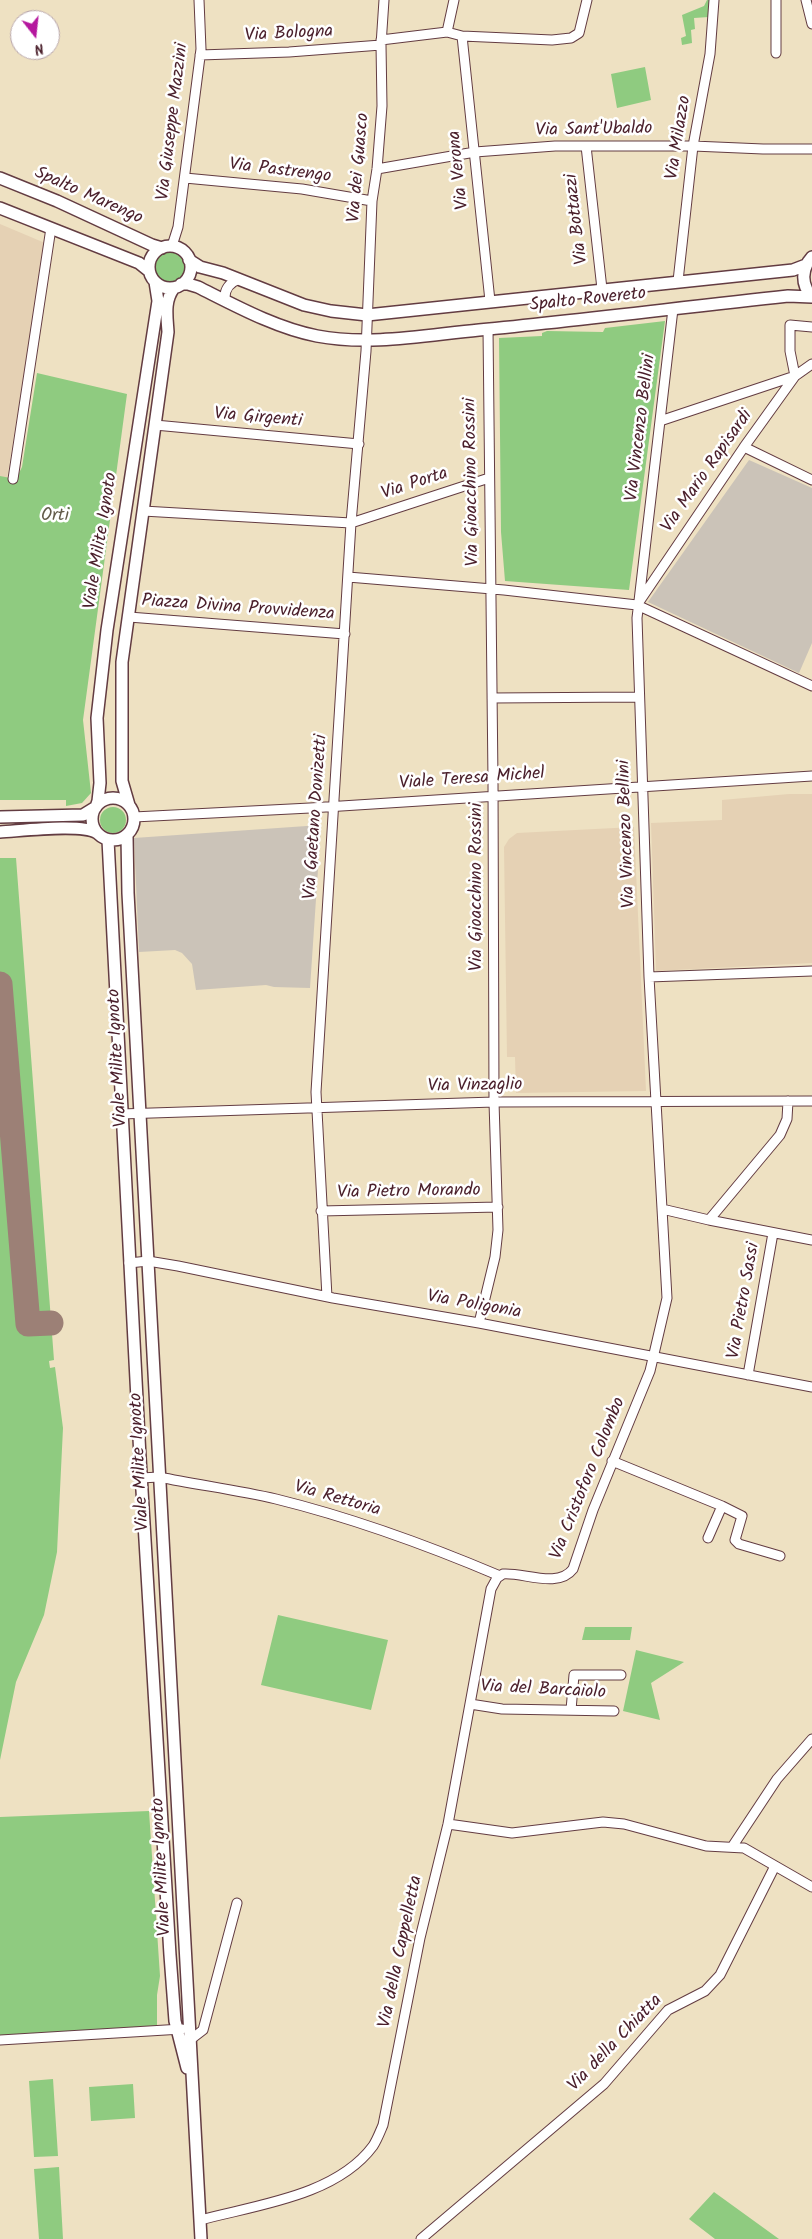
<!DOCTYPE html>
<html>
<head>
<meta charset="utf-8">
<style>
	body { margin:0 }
	#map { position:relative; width:812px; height:2239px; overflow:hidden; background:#eee1c2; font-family:Kalam,sans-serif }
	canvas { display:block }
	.north { position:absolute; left:10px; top:10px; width:50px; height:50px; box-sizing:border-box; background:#fff; border:1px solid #b7a5aa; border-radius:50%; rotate:164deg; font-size:14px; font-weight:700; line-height:20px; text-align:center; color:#4a1f2b }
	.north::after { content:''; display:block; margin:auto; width:18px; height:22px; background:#b5179e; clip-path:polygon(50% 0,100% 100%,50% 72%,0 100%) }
</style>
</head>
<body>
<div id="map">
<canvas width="812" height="2239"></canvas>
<div class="north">N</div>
</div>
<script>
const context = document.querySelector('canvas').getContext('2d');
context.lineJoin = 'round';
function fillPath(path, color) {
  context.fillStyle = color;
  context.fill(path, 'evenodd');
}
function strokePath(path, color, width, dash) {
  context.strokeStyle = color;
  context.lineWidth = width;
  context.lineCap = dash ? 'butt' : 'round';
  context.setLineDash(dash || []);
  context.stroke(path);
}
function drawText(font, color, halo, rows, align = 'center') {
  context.font = font + ' Kalam,sans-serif';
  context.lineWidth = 5;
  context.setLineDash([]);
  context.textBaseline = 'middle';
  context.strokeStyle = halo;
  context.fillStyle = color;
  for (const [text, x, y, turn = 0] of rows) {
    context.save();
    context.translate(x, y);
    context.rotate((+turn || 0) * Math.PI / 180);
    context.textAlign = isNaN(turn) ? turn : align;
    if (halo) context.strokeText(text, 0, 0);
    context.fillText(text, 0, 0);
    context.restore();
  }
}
const built = new Path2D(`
	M0 224 45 243 7 478 0 476Z
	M789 794H812V963L656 971 651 823 722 820V800Z
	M634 827 646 1091 516 1093 515 1057H507L504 847 509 839 517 833Z`);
const industrial = new Path2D(`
	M749 460 812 488V643L799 673 648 602Z
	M321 825 310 988 274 987 266 985 196 990 192 964 182 953 175 950 139 952 134 838Z`);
const green = new Path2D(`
	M707 0H712L709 17 694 18 695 29 691 30 692 43 682 45 681 38 686 36 682 15 704 6Z
	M645 67 651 100 617 108 611 74Z
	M154 266a16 16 0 1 1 32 0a16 16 0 1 1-32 0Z
	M665 321 629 590 505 581 501 532 499 338 542 336V333L547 331 603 332 605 328Z
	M37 373 127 394 83 720 91 793 82 803 66 806V800H0V476L16 479 22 467Z
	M100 820a13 13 0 1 1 26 0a13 13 0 1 1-26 0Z
	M0 858H16L54 1360 49 1361 50 1368 55 1367 63 1428 57 1552 44 1615 16 1682 0 1760Z
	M278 1615 388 1640 371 1710 261 1685Z
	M585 1627H632L630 1640H582Z
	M636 1650 684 1662 651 1683 660 1720 623 1711Z
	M149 1811 160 1976 157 1995V2027L0 2038V1817Z
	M53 2079 58 2156 34 2157 29 2081Z
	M133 2084 135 2118 91 2121 89 2087Z
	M59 2167 63 2239H39L34 2169Z
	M714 2192 779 2239H715L689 2219Z`);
const taxiway = new Path2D(`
	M0 984 28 1324 51 1323`);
const street = new Path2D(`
	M806 0 812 24
	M447 32 454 0
	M462 36 490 301
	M381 40 447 32 462 36 552 40 571 38 579 33 587 0
	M776 53V0
	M200 55 289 52 381 45
	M586 146 602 289
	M377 169 475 152 555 146H693L763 149H812
	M185 178 302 189 372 201
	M172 246 178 227 201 49 199 0
	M678 281 693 146 710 54 714 0
	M225 300C224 290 229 283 239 279
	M795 376 790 351V325L812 327
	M660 421 795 376
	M155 425 359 444
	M744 447 812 480
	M13 479 51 228
	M143 511 351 523 489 478
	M348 577 504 590 637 605 812 686
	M639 602 744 447 795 376 812 364
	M129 617 345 634
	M492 698 639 697
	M134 817 310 808 812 776
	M649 977 812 971
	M121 1114 494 1102 812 1101
	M662 1209 709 1220 812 1240
	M321 1211 498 1207
	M709 1220 780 1135 787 1119 788 1101
	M129 1263 148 1261 178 1266 333 1298 479 1323 812 1387
	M327 1297 316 1092 351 523 366 351 372 201 377 169 382 106 381 45 384 0
	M479 1323 495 1257 498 1230 494 1102 493 780 488 329
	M748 1375 773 1233
	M612 1461 722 1506 708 1538
	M141 1478 159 1477C198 1485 237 1490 276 1499 353 1518 427 1545 500 1576
	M722 1506 742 1516 735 1540 739 1544 780 1556
	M470 1704 502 1709 614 1711
	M571 1710 574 1675H621
	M448 1824 512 1833 603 1822 624 1824 706 1846 744 1848 812 1887
	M732 1847 777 1779 812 1739
	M0 2040 182 2029
	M190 2040 203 2030 237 1903
	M200 2220C256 2205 336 2196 373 2146 377 2140 380 2132 383 2125L420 1938 448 1824 491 1589 497 1578 503 1574C523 1572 558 1589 573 1569L593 1510 650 1371 667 1298 649 977 637 618 673 309
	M421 2239 604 2084 668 2010 705 1991 720 1975 775 1866`);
const secondary = new Path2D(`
	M0 178 57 201 152 245 162 248
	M0 208 139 263 149 271
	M149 267a21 21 0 1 1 42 0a21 21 0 1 1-42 0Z
	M812 257C801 269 801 285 812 297
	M189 260 200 267 223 273 304 305 331 311 367 315 793 270 806 265
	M181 284H188L198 287C236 306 276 328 317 336 370 346 426 335 479 330 582 320 685 307 788 296L812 297
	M92 819a21 21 0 1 1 42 0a21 21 0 1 1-42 0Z
	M129 805 122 781V662L168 332C167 316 164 301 174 288
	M0 817 83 815 96 807 98 801 100 783 97 718 107 630 158 301 155 282
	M0 832C20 831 82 823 97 833
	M127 836 128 893 201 2239
	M108 840 140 1457 170 1955 175 2021 187 2068`);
const streetNames = [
	["Via Bologna",289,35,-3],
	["Via Giuseppe Mazzini",174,122,-83],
	["Via Sant'Ubaldo",594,131,-1],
	["Via Milazzo",680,138,-81],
	["Via dei Guasco",360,168,-85],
	["Via Verona",460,170,-96],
	["Via Pastrengo",280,172,7],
	["Spalto Marengo",88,197,24],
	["Via Bottazzi",578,219,-97],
	["Spalto Rovereto",588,301,-6],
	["Via Girgenti",258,419,5],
	["Via Vincenzo Bellini",642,428,-83],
	["Via Mario Rapisardi",708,472,-55],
	["Via Gioacchino Rossini",473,482,-91],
	["Via Porta",415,485,-18],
	["Viale Milite Ignoto",102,541,-81],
	["Piazza Divina Provvidenza",238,609,4],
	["Viale Teresa Michel",472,780,-4],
	["Via Gaetano Donizetti",317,817,-86],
	["Via Vincenzo Bellini",628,834,-92],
	["Via Gioacchino Rossini",478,887,-90],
	["Viale Milite Ignoto",119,1058,-93],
	["Via Vinzaglio",475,1087,-1],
	["Via Pietro Morando",409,1193,-1],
	["Via Pietro Sassi",745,1301,-80],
	["Via Poligonia",474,1306,10],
	["Viale Milite Ignoto",141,1462,-93],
	["Via Cristoforo Colombo",589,1479,-68],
	["Via Rettoria",337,1500,16],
	["Via del Barcaiolo",543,1691,3],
	["Viale Milite Ignoto",163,1867,-93],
	["Via della Cappelletta",402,1952,-78],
	["Via della Chiatta",616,2044,-46]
];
const parkNames = [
	["Orti",55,517]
];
fillPath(built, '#e5d1b4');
fillPath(industrial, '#cbc3b8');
fillPath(green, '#8fcb80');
strokePath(taxiway, '#9c8076', 25);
strokePath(street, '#633c42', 11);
strokePath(secondary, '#633c42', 14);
strokePath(street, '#fff', 9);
strokePath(secondary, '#fff', 11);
drawText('18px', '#4a1f2b', '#fff', streetNames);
drawText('18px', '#625b49', '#fff', parkNames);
</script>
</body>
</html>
